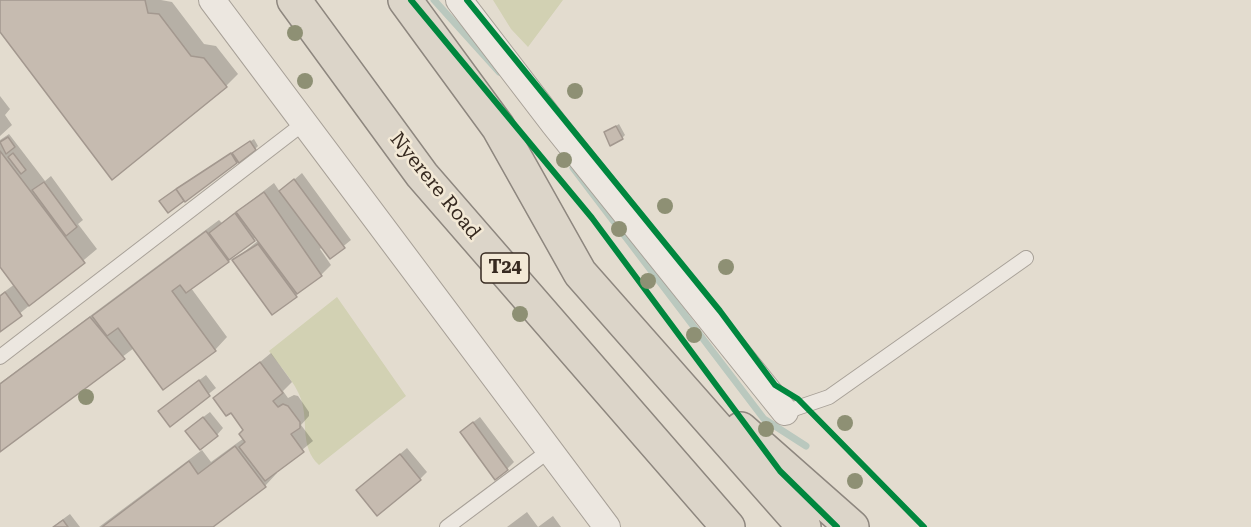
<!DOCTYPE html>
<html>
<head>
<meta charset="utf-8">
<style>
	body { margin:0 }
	canvas { display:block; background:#e3dccf }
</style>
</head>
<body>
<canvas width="1251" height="527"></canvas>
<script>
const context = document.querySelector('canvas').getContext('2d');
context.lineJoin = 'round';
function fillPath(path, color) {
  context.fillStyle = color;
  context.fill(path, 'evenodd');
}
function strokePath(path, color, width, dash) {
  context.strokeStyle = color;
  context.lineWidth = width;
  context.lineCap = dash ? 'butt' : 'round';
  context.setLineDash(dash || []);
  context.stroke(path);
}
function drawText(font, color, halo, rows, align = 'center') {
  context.font = font + ' "Roboto Serif",serif';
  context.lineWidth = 5;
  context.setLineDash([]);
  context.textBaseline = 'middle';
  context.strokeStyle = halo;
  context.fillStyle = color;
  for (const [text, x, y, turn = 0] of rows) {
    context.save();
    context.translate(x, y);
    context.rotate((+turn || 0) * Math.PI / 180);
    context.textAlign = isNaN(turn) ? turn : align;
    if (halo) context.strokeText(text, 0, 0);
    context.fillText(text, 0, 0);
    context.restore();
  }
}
const green = new Path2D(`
	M493 0H563L528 47 511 29Z
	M337 297 406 396 319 465C299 446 309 423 301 399 295 382 279 365 269 351Z`);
const shadow = new Path2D(`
	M0 0H161L172 2 204 44 216 46 238 74 226 86 0 29Z
	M0 96 10 109 5 115 12 125 0 136Z
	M619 124 625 135 622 138 606 132Z
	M9 134 45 181 51 176 83 220 78 224 97 249 0 330V295L15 284 0 264V140Z
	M254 139 258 146 255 149 168 211 164 198Z
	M302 173 351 240 330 257 322 247 320 249 331 265 321 275 296 295 234 260 259 240 256 237 191 288 227 337 215 350 134 348 0 450V383L219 220 222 223 274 183 280 192Z
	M271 353 292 382 283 391 288 398 294 395 298 396 309 412V416L301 425 313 441 276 471 277 473 265 486 211 527H99L202 450 211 462 244 438 245 430 231 411 215 399Z
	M206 375 216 388 170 425 167 405Z
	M210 412 223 428 217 435 194 424Z
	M480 417 514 462 507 469 468 426Z
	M407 448 427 472 420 479 365 484Z
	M527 512 538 527 553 516 561 527H507Z
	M70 514 80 527H55L59 522Z`);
const stream = new Path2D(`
	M434 0 499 72
	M573 168 764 419 806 446`);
const building = new Path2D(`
	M0 0H145L148 13 159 14 191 56 204 58 227 87 112 180 0 32Z
	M616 126 623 139 610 146 604 132Z
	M8 137 15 147 6 154 0 142Z
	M250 141 256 150 239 163 232 153Z
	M0 151 85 263 29 306 0 267Z
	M13 153 26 170 21 174 8 157Z
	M231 153 237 163 185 202 176 189Z
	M294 179 345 248 330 259 279 191Z
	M44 182 77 227 66 236 32 190Z
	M176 189 184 201 168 213 159 201Z
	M264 192 322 276 297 294 236 212Z
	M235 213 255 241 229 260 209 233Z
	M206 231 229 262 186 293 180 285 172 291 216 351 163 390 118 328 107 336 92 316Z
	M258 244 297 297 272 315 232 260Z
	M5 292 22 316 0 332V296Z
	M90 317 125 359 0 452V384Z
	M260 362 283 393 273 401 278 407 283 404 288 406 300 422V428L291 434 304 452 265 481 239 447 245 442 239 434 243 430 231 413 226 416 213 398Z
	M199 380 210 396 170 427 158 411Z
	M203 417 218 436 200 450 185 431Z
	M473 422 508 470 495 480 460 432Z
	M235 446 266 487 213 527H102L189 461 198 474Z
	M400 454 421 480 377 516 356 490Z
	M63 520 68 527H53Z`);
const service = new Path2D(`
	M0 357 304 123
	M785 412 829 397 1026 258
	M447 527 550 450`);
const minor = new Path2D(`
	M212 0 607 527
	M459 0 554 124 785 412`);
const trunk = new Path2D(`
	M294 0 422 175 728 527
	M405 0 498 127 580 273 804 527
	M741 429 852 527`);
const cycleway = new Path2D(`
	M411 0 592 218 780 471 837 527
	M467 0 720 311 775 385 798 399 924 527`);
const trees = [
	[295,33],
	[305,81],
	[575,91],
	[564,160],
	[665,206],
	[619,229],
	[726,267],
	[648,281],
	[520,314],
	[694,335],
	[86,397],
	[845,423],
	[766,429],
	[855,481]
];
const shields = [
	[505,268,48]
];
const shieldNames = [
	["T24",505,268]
];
const streetNames = [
	["Nyerere Road",435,186,51]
];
fillPath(green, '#d2d1b3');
fillPath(shadow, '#0003');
strokePath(stream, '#bac8be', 7);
fillPath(building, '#c6bbb0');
strokePath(building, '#a3988f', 1.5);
strokePath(service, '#a8a198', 16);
strokePath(minor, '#a8a198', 28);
strokePath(trunk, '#8e877f', 36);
strokePath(service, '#ece7e0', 14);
strokePath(minor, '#ece7e0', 26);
strokePath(trunk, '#dcd5c9', 33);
strokePath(cycleway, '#00873e', 6);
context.fillStyle = '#8e9074';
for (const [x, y] of trees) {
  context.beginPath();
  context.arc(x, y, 8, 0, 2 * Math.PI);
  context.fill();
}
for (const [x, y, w] of shields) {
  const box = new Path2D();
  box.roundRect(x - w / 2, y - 15, w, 30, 4.5);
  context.fillStyle = '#f3e9d6';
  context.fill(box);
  strokePath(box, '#372a20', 1.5);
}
drawText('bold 18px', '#372a20', null, shieldNames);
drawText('20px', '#372a20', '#f3e9d6', streetNames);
</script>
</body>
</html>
